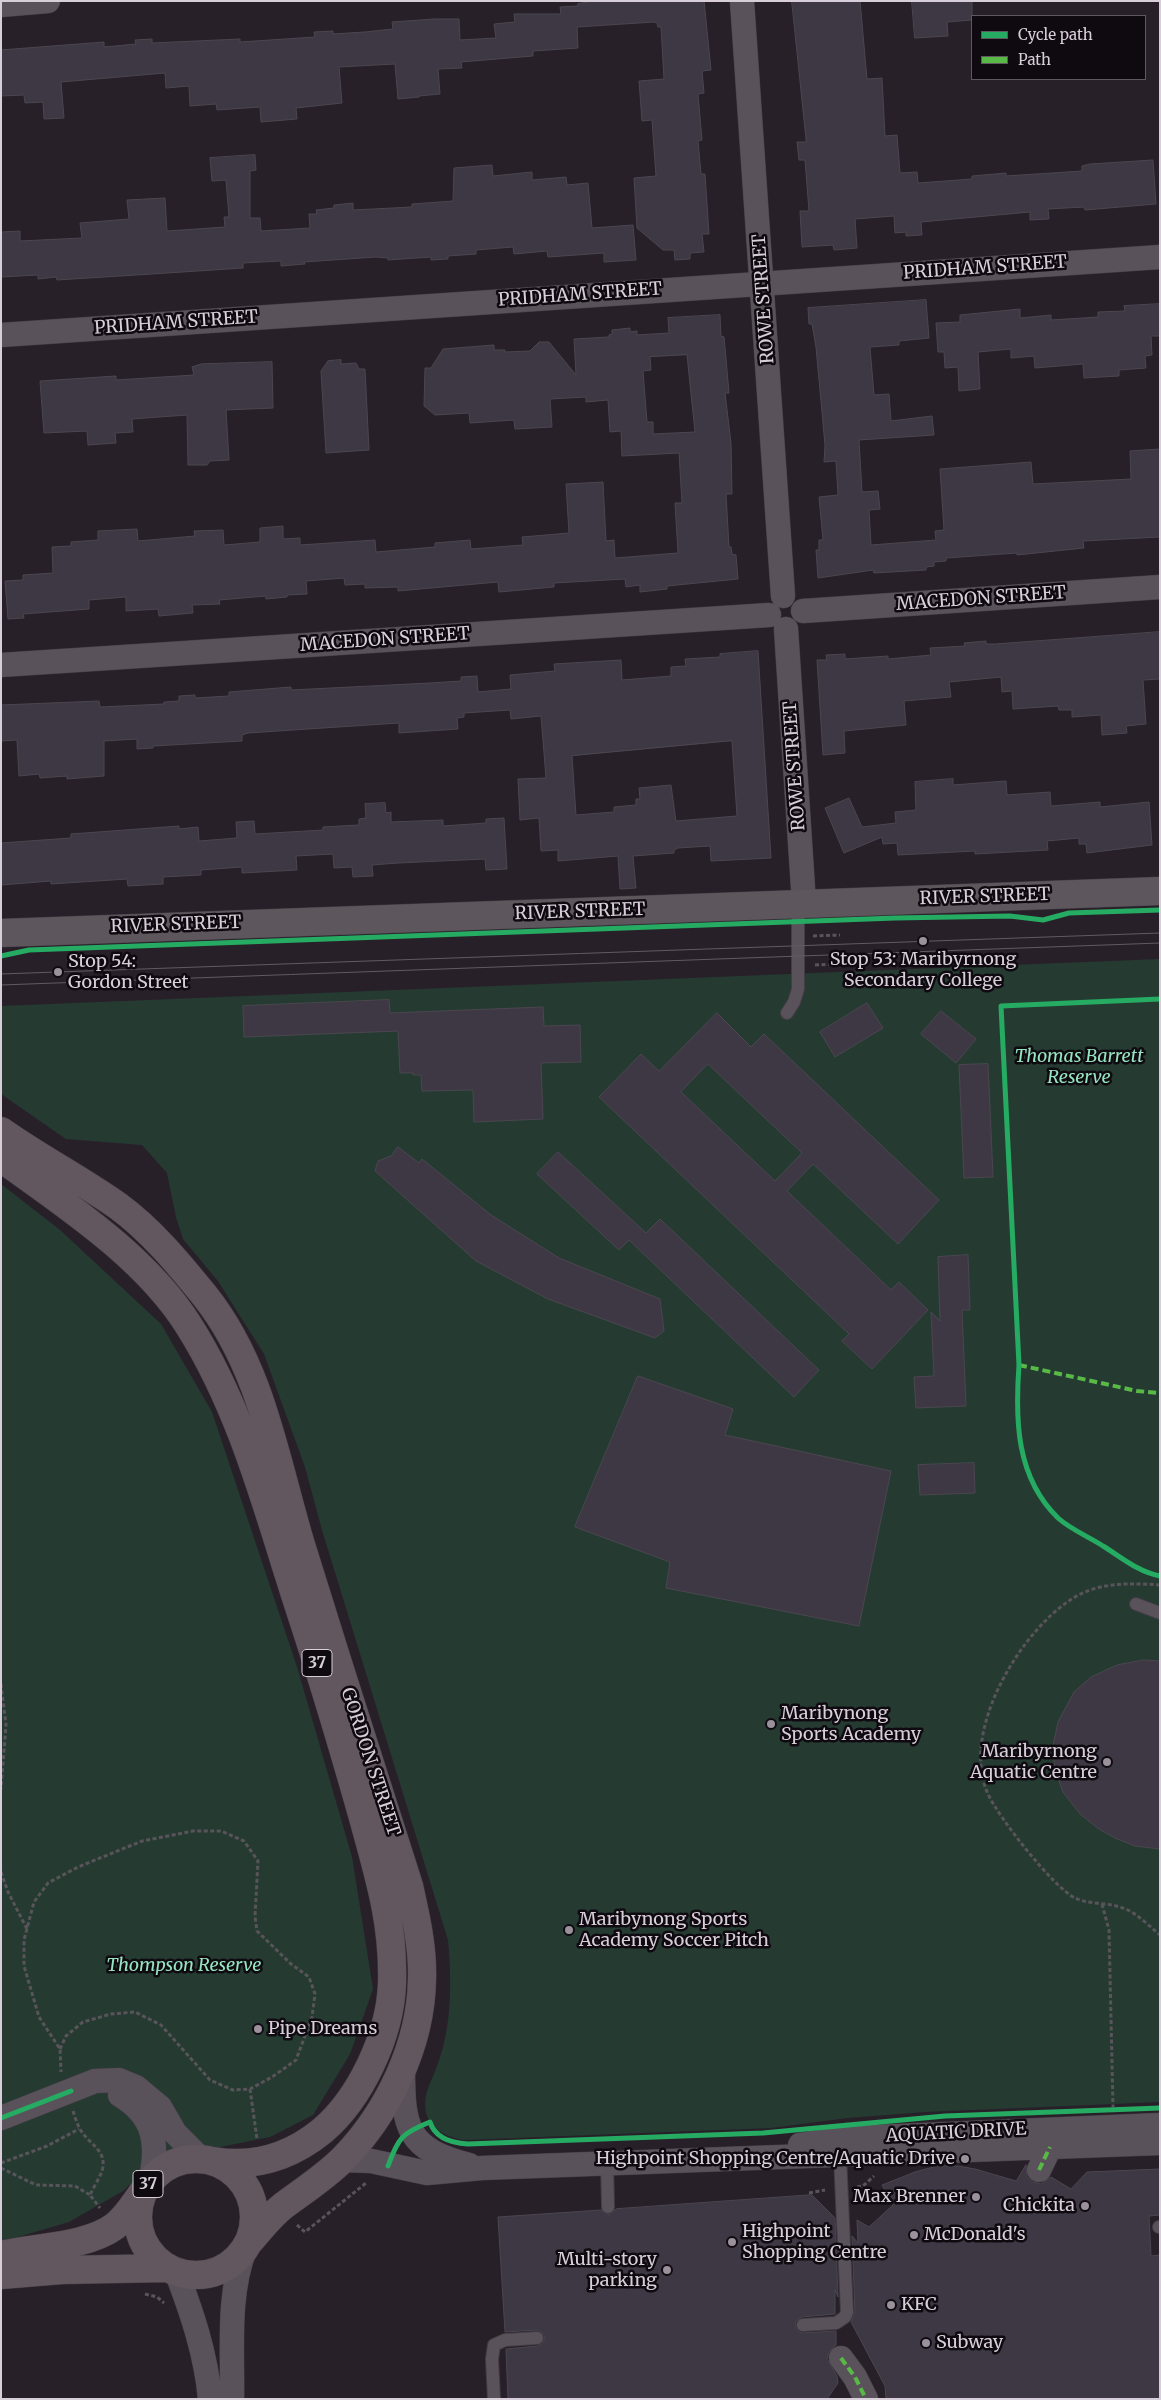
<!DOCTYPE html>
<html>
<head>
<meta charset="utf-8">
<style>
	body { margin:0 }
	#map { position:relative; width:1161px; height:2400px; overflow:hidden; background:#282029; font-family:Merriweather,serif }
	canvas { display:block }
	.frame { position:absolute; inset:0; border:2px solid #d8ceda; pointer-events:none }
	.legend { position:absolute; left:971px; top:15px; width:175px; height:65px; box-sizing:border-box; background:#0f0910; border:1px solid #5f5861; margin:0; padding:6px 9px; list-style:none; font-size:15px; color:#d8ceda }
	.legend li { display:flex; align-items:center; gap:10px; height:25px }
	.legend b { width:25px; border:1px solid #5f5861 }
</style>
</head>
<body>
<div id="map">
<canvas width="1161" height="2400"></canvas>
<div class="frame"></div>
<ul class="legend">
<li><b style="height:6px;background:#26ab63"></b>Cycle path</li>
<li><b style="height:6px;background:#58b947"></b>Path</li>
</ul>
</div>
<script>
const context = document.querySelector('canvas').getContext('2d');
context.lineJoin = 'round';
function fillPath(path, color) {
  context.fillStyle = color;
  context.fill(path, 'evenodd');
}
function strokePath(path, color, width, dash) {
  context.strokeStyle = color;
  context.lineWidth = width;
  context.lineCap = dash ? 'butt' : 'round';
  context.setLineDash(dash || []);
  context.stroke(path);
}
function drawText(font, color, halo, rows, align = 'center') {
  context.font = font + ' Merriweather,serif';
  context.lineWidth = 5;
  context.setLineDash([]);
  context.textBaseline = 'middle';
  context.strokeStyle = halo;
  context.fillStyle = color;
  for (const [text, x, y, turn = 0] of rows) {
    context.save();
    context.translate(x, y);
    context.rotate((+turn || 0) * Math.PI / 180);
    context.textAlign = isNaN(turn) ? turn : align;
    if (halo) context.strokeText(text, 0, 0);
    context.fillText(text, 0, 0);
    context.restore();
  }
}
const green = new Path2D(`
	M1160 959V2102L925 2112 848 2118 771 2128 463 2140C449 2137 435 2132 428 2118 420 2099 431 2083 437 2066 452 2028 452 1980 448 1940L322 1530 305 1467 264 1354 218 1281 183 1239 176 1217 167 1173 142 1145 66 1139 1 1094V1006Z
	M1 1184 60 1230 161 1324 212 1412 297 1667 352 1857 373 1989 350 2054 313 2115 270 2137 220 2147 164 2152 123 2191 69 2222 1 2242Z`);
const building = new Path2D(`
	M594 1H704L711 70 702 71 704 93 698 94 702 140 698 141 701 174H705L709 234H702L704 252 690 253V259L675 260 674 250H663L637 228 634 178 656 176 652 120 642 121 639 81 664 79 661 27H658L657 23 654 22 577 27 578 48 533 51V56L461 62 462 68 438 69 440 94 419 96V97L398 99 395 64 339 67 342 103 296 108 297 119 261 122 260 107 217 110 216 104 190 106 189 86 166 88 165 73 61 82 64 118 44 119 43 102 25 103 24 95 1 96V50L104 42V47L136 44 135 40 152 39V43L240 39V42L315 37 314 32 333 31V34L365 32 393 29 392 22 434 19H459L460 40 496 38 494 24 515 22 514 14H561L560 7 578 6V4Z
	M792 1H860L867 79 882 78 885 136 897 135 900 173 917 172 918 183 972 179V176L1006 173V176L1082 171V166L1090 164 1153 160 1156 204 1085 210 1084 207 1048 209 1049 219 1030 220V212L921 222 922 235 906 236V232L895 233 894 216 855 219 857 248 834 250 833 245 802 247 800 211H809L805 160H799L797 142H806Z
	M912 1H972V20L947 22 948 36 915 38Z
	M255 155 256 170 250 171V218H260L261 231 310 228 309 214H317L316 210 334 208V205L353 203V210L412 207V204L453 201 454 168 492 165 493 176 532 172V180L566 177 567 185 588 183 592 228 633 225 636 260 604 262V253L548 257 547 251 514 254 513 247 476 250V254L448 256V259L431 260V257L388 260V258L376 257 304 262 305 264 281 266V261L243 263V268L152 274 57 280 56 277 38 279V275L1 277V232L20 231V241L82 238 80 223 129 219 127 200 165 198 167 231 225 227 224 217H229L226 180 212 181 210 158Z
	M926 300 929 338 899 341V345L870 347 874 395 889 394 891 421 932 416 934 435 859 440 862 492 878 491 880 509 869 510 871 545 936 540 935 531 944 530 940 469 1031 462 1033 484 1131 479 1130 451 1160 449V537L1083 541 1084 548 1017 555V553L946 558V561L934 562V566L926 567V570L874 573 873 570 818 578 816 550H819V540H823L819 497 838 495 836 461 824 462 825 445 816 347 812 324H809L808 308Z
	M1160 304V336H1151L1152 355 1145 356 1146 368 1119 370V376L1084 378 1083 364 1035 368 1034 356 1011 358V349L978 352 980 389 959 391 958 367 945 368 944 352H938L936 323 960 322V315L1020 309V318L1051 315V320L1098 317V312L1125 311 1124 306Z
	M720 315 721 336 724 337 726 359 729 393H725L731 443 732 494H726L729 547H731L732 554 736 555 738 579 667 586V589L640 592V585L626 587 625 579 554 583V587L499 592 498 582 398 591V587L365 588V584L345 585 344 578 306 581 307 594 287 595V597L266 599V596L219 600 220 604 192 605 193 613 159 616 158 609 126 611V597L89 600V609L23 614 24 618 8 619 5 581 23 580V575L53 573 52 547 71 546V542L98 540V531L137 529 138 541 195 536 194 531 223 530 224 545 260 542V528L283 526V539L300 538V545L375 540 376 552 435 547V543L470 540 471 549 523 545 522 537 569 533 566 484 603 482 606 541 614 540 615 558 678 553 675 503H682L679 453 622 456 621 431 610 432 608 400 586 402V397L550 399 552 427 515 429 514 420 470 423 469 413 435 415 424 406 425 368H431L443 349 494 345V350H505V352L530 351 539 342H549L576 375 574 339 609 337V335L612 334V330L630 328V332L637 331V335L669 333 668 318ZM687 355 695 432 653 434V422H647L643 371 651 370 650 357Z
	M341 360V364L356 363 359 369H365L369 450 326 453 321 371 328 361Z
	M272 362 273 408 226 410 229 460 210 461 207 465H188L187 415 132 419 133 432 115 433 116 443 88 445 87 431 44 433 40 381 116 376V380L194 375 192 367 201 364Z
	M1160 632V679L1143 680 1146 724 1126 726 1127 733 1102 735 1101 715 1072 717V710H1059L1058 706 1013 709 1012 691 1002 692 1001 677 949 682 951 697 904 701 906 725 844 731 845 753 823 755 817 660H827L826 655 845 654V659L888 656V659L931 655 930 648 965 646 964 643 986 641V644H995Z
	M758 651 771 858 711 861 710 846 678 848 674 850V853L633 856 636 888 620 889 618 856 558 861V850L541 851 539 818 520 820 518 779 546 778 541 716 511 719 510 710 464 713V717L457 718 458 729 399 733V723L308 729 248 733 242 735V741L153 746V748L137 749V739L104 741V776L67 779V776L40 778 39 774 19 776 17 740 1 741V705L99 701 100 707 164 704V702L179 701V696L195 695V698L229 696V692L291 687V690L430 683 461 681V677L477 676 478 692 511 689 510 675 555 671 554 664 621 660 622 680 671 676V667L686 666 685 659 720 657V654ZM732 741 737 816 676 821 671 785 639 788 640 799H636V805L614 807V812L576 815 572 756Z
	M953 779V785L1006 781 1007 795 1050 792 1051 806 1100 802V807L1149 802 1152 845 1087 853 1086 844H1079V838L1047 841 1048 850 975 854V851L898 855 897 843 883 844 882 837 844 853 825 808 849 798 862 827 896 823 895 812 916 810 915 782Z
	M385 803 386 813 391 812V822L443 820V826L486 823V819L504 818 507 869 486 870 485 859 398 863 372 865 373 876 353 877 352 867 334 868 333 854 296 856 297 870 242 873V867L201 870V875L163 877V884L128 886 127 879 51 884V881L1 885V843L71 838V834L179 826V829L198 827 199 841 237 838 236 822 254 821 255 834 323 830V827L359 825V819L366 818 365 804Z
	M389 1000 390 1013 543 1007 544 1026 580 1025 581 1062 541 1063 543 1119 474 1122 473 1090 422 1091 421 1075H413V1073H400L398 1031 244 1037 243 1006Z
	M867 1003 883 1028 835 1057 820 1032Z
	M941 1011 976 1039 956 1063 921 1034Z
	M717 1013 751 1047 764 1034 939 1200 898 1244 813 1164 787 1191 891 1290 899 1282 928 1310 872 1369 842 1341 849 1334 599 1097 641 1054 659 1071ZM708 1064 802 1153 775 1181 681 1092Z
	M988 1064 993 1177 964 1178 959 1065Z
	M398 1147 419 1163 422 1159 491 1215 559 1258 660 1299 664 1331 655 1338 548 1299 476 1261 375 1171 378 1161 391 1156Z
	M558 1152 646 1233 660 1219 819 1370 794 1397 629 1240 619 1250 537 1174Z
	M968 1255 970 1310H962L966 1406 916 1408 914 1377 934 1376 931 1312 940 1321 938 1257Z
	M638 1376 733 1409 725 1435 891 1471 859 1626 666 1588 670 1562 575 1527Z
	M974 1463 975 1493 920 1495 918 1465Z
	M1144 1660 1160 1661V1849L1135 1846 1115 1838 1099 1829 1080 1814 1063 1792 1056 1773 1052 1750 1058 1722 1074 1692 1091 1677 1117 1665Z
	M1026 2165 1027 2177 1033 2182 1041 2184 1051 2177 1071 2189 1087 2172 1160 2169V2215L1149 2216 1151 2256 1160 2255V2399H886L885 2386 851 2322 855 2312 852 2236 858 2243 857 2220 869 2227 893 2205 882 2185 915 2172 937 2166H958L975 2169 1016 2181Z
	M812 2195 835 2218 838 2297 835 2290V2314L802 2317 796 2321 795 2326 799 2332 803 2333 836 2331V2345L829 2352 827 2359 837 2376 838 2383 827 2399H508L506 2349 538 2346 542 2344 545 2338 543 2333 537 2330 505 2332 498 2217 601 2210 609 2215 616 2209Z`);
const path = new Path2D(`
	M813 936 840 935
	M815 965 841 964
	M1160 1585C1132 1583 1100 1582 1075 1597 1021 1629 959 1732 988 1794 999 1818 1053 1887 1075 1898 1090 1905 1108 1902 1123 1908 1137 1913 1149 1926 1160 1935
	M1 1684 6 1725 1 1789
	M1 1872 8 1892 27 1929
	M1102 1904 1109 1930 1113 2107
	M60 2049 66 2036 83 2022 111 2014 135 2012 161 2025 210 2080 233 2090 250 2089 272 2077 296 2060 312 2017 315 1994 309 1977 291 1964 257 1931 255 1916 258 1861 244 1841 221 1831H193L142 1841 78 1867 48 1883 34 1902 24 1940V1966L39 2017 60 2049 61 2072
	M250 2089 257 2139
	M73 2111C75 2117 77 2124 80 2129 89 2145 108 2150 102 2171 99 2179 93 2188 90 2195L100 2208
	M1 2163 47 2146 79 2129
	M1 2168 36 2185 75 2186 90 2195
	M857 2187 863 2186 874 2176
	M809 2193 825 2190
	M297 2225 305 2232 366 2183
	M145 2294 157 2297 164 2303`);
const lane = new Path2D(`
	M787 1013 794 1002 798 989V904
	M1136 1604 1160 1613
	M607 2164 608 2207
	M1159 2227H1160
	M803 2325 836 2323 845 2317 847 2312 840 2156
	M494 2399 492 2359 494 2345 505 2340 537 2338`);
const street = new Path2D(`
	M742 1 783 596
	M1 5 48 1
	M1 335 1160 257
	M803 611 1160 587
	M786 629 804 903
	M1 665 769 615
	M403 2068C403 2127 406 2149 469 2165
	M120 2095C155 2116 159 2144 150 2182
	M1 2118 95 2081 119 2080 136 2087 160 2107 175 2133 200 2158
	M800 2145 851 2138 1160 2125
	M342 2160 371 2161 427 2173 482 2168 1160 2143
	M1039 2170 1050 2147
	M176 2271C192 2313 206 2354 210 2399
	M841 2358 855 2377 866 2399
	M232 2399C233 2350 227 2296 245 2249`);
const secondary = new Path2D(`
	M1 933 1160 891`);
const primary = new Path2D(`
	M1 1131C39 1158 80 1179 118 1206 151 1230 179 1264 205 1296 262 1368 275 1459 301 1545 336 1659 373 1772 409 1886 416 1917 423 1948 422 1979 421 2045 388 2113 343 2159 325 2177 303 2191 283 2206 270 2216 260 2230 249 2242
	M1 1158C66 1205 146 1257 189 1326 244 1413 269 1516 301 1613 323 1680 343 1747 362 1814 378 1873 394 1922 392 1984 390 2035 361 2098 322 2131 290 2157 253 2168 213 2161
	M138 2217a58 58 0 1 1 116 0a58 58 0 1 1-116 0Z
	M1 2255C34 2247 87 2247 115 2226 126 2217 134 2205 142 2193
	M1 2275 62 2270 167 2268`);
const tram = new Path2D(`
	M1 974 1160 933
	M1 985 1160 943`);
const quiet = new Path2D(`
	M1019 1365 1137 1391 1160 1393
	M1039 2170 1050 2147
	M841 2358 855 2377 866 2399`);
const cycleway = new Path2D(`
	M1 956 29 950 895 918 1010 916 1043 920 1069 913 1160 910
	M1160 999 1001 1006 1019 1365C1015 1420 1016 1477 1058 1518 1070 1529 1089 1537 1103 1546 1121 1557 1138 1572 1160 1576
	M1 2118 71 2091
	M388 2166C398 2138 402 2133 430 2122 435 2138 451 2143 468 2144L763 2133 945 2116 1160 2108`);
const markers = [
	[923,941,5,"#9a919c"],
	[58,972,5,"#9a919c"],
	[771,1724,5,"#9a919c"],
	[1107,1762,5,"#9a919c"],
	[569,1930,5,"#9a919c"],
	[258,2029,5,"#9a919c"],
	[965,2159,5,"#9a919c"],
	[976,2197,5,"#9a919c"],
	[1085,2206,5,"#9a919c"],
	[914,2235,5,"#9a919c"],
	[732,2242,5,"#9a919c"],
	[667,2270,5,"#9a919c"],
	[891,2305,5,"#9a919c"],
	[926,2343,5,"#9a919c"]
];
const shields = [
	[317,1663,30],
	[148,2184,30]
];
const shieldNames = [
	["37",317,1663],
	["37",148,2184]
];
const streetNames = [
	["PRIDHAM STREET",985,268,-4],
	["PRIDHAM STREET",580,295,-4],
	["ROWE STREET",764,299,-94],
	["PRIDHAM STREET",176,323,-4],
	["MACEDON STREET",981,599,-4],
	["MACEDON STREET",385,640,-4],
	["ROWE STREET",795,766,-94],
	["RIVER STREET",985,897,-2],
	["RIVER STREET",580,912,-2],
	["RIVER STREET",176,925,-2],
	["GORDON STREET",370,1762,72],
	["AQUATIC DRIVE",956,2133,-3]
];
const poiNames = [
	["Stop 53: Maribyrnong",923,960,"center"],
	["Secondary College",923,981,"center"],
	["Stop 54:",68,962],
	["Gordon Street",68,983],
	["Maribynong",781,1714],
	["Sports Academy",781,1735],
	["Maribyrnong",1097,1752,"right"],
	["Aquatic Centre",1097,1773,"right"],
	["Maribynong Sports",579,1920],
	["Academy Soccer Pitch",579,1941],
	["Pipe Dreams",268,2029],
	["Highpoint Shopping Centre/Aquatic Drive",955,2159,"right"],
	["Max Brenner",966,2197,"right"],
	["Chickita",1075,2206,"right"],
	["Highpoint",742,2232],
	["Shopping Centre",742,2253],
	["McDonald's",924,2235],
	["Multi-story",657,2260,"right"],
	["parking",657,2281,"right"],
	["KFC",901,2305],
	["Subway",936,2343]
];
const parkNames = [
	["Thomas Barrett",1079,1057],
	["Reserve",1079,1078],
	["Thompson Reserve",184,1966]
];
fillPath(green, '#253b32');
fillPath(building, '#3d3843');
strokePath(building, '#4b464f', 1);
strokePath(lane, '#443d45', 14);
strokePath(street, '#443d45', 25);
strokePath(secondary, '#443d45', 29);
strokePath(primary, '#443d45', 29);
strokePath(path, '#59545a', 3, [4, 2.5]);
strokePath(lane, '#59525a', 12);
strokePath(street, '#59525a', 24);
strokePath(secondary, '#5e565d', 28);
strokePath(primary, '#62575f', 28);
strokePath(tram, '#605b61', 1);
strokePath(quiet, '#58b947', 4, [8, 4]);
strokePath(cycleway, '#26ab63', 5);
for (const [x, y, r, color] of markers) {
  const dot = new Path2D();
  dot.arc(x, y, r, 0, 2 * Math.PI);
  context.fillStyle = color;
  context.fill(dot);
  strokePath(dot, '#0f0910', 2);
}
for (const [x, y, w] of shields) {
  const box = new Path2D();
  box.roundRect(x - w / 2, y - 13.5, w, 27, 4);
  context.fillStyle = '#0f0910';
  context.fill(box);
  strokePath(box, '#d8ceda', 1);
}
drawText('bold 16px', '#d8ceda', null, shieldNames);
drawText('18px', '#d8ceda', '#0f0910', streetNames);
drawText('18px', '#d8ceda', '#0f0910', poiNames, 'left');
drawText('italic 18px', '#96e5c1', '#0f0910', parkNames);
</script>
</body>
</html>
